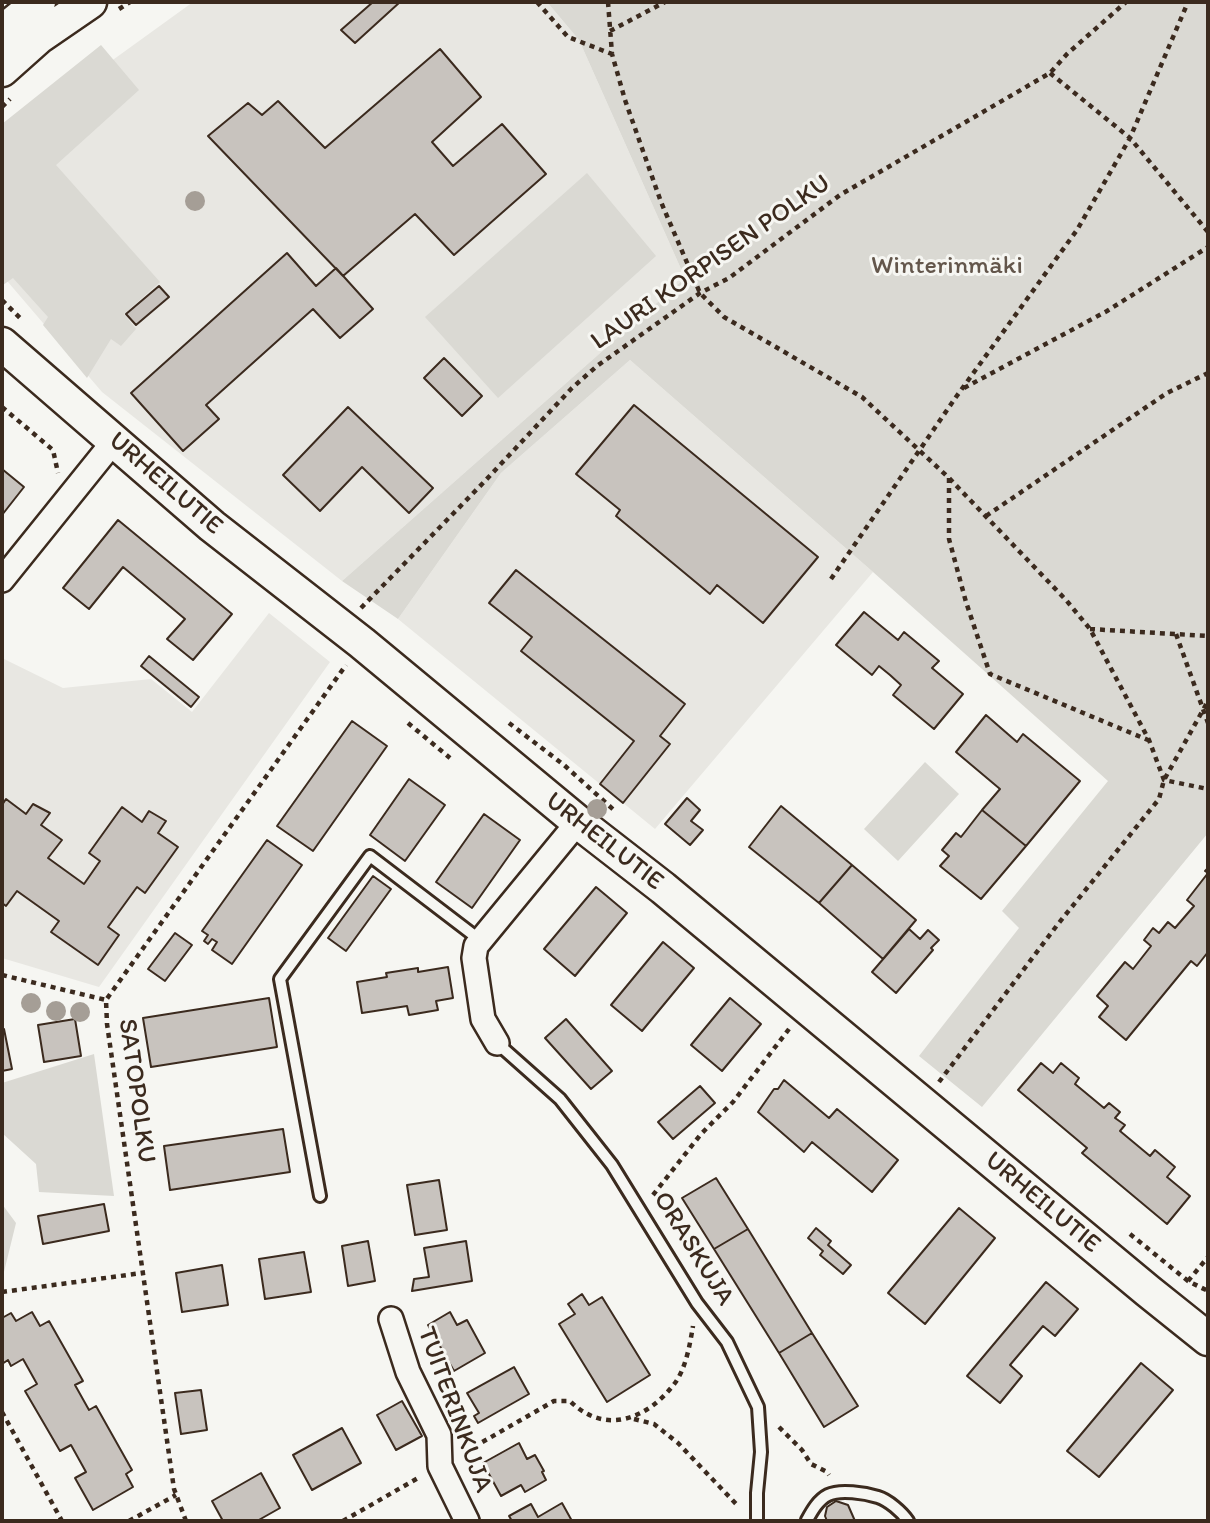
<!DOCTYPE html>
<html>
<head>
<meta charset="utf-8">
<style>
	body { margin:0 }
	#map { position:relative; width:1210px; height:1523px; overflow:hidden; background:#f6f6f2; font-family:Itim,sans-serif }
	canvas { display:block }
	.frame { position:absolute; inset:0; border:4px solid #3b2a1e; pointer-events:none }
</style>
</head>
<body>
<div id="map">
<canvas width="1210" height="1523"></canvas>
<div class="frame"></div>
</div>
<script>
const context = document.querySelector('canvas').getContext('2d');
context.lineJoin = 'round';
function fillPath(path, color) {
  context.fillStyle = color;
  context.fill(path, 'evenodd');
}
function strokePath(path, color, width, dash) {
  context.strokeStyle = color;
  context.lineWidth = width;
  context.lineCap = dash ? 'butt' : 'round';
  context.setLineDash(dash || []);
  context.stroke(path);
}
function drawText(font, color, halo, rows, align = 'center') {
  context.font = font + ' Itim,sans-serif';
  context.lineWidth = 6;
  context.setLineDash([]);
  context.textBaseline = 'middle';
  context.strokeStyle = halo;
  context.fillStyle = color;
  for (const [text, x, y, turn = 0] of rows) {
    context.save();
    context.translate(x, y);
    context.rotate((+turn || 0) * Math.PI / 180);
    context.textAlign = isNaN(turn) ? turn : align;
    if (halo) context.strokeText(text, 0, 0);
    context.fillText(text, 0, 0);
    context.restore();
  }
}
const built = new Path2D(`
	M193 2H547L579 40 685 278 342 581 102 392 2 275V140Z
	M630 360 873 572 655 829 398 619 501 473Z
	M269 613 330 662 99 987 2 958V658L63 688 151 679 192 712Z`);
const green = new Path2D(`
	M547 2H1208V833L982 1107 919 1056 1019 928 1002 911 1108 781 873 572 630 360 501 473 398 619 342 581 685 278 579 40Z
	M101 45 139 90 56 165 160 282 124 314 136 329 121 346 111 339 87 378 43 325 48 317 13 278 3 285 2 284V124Z
	M587 173 656 256 498 398 425 317Z
	M925 762 959 794 898 861 864 829Z
	M94 1054 114 1196 39 1192 36 1164 2 1133V1083Z
	M2 1204 16 1223 2 1280Z`);
const building = new Path2D(`
	M373 2H400L355 43 341 30Z
	M440 49 481 97 432 142 453 166 502 124 546 174 454 255 415 214 343 276 208 136 248 103 262 115 278 101 325 148Z
	M287 253 316 286 336 268 373 309 340 338 313 309 206 405 219 419 183 451 131 393Z
	M159 286 169 297 136 325 126 314Z
	M444 358 482 396 462 416 424 378Z
	M634 405 818 557 763 623 717 585 710 594 616 516 620 510 576 474Z
	M348 407 433 488 409 513 362 467 320 511 283 475Z
	M2 469 24 487 2 515Z
	M118 520 232 614 193 660 167 639 185 619 123 567 89 609 63 588Z
	M516 570 685 704 660 736 670 744 623 803 600 784 634 741 521 651 532 637 489 603Z
	M864 612 898 640 904 632 939 661 932 668 963 694 934 729 893 695 901 685 890 675 879 666 872 675 836 645Z
	M149 656 199 697 191 707 141 666Z
	M986 715 1017 742 1023 734 1080 781 1026 846 982 810 1000 789 956 752Z
	M352 721 387 746 313 851 277 826Z
	M409 779 445 805 405 861 370 835Z
	M687 798 700 810 691 821 703 830 690 845 665 824Z
	M6 799 26 814 33 804 50 813 41 825 62 840 48 858 84 884 100 861 89 853 122 807 142 822 149 811 166 821 158 833 178 847 145 893 137 887 108 927 119 935 98 965 51 932 59 921 17 891 6 906 2 903V805Z
	M781 806 852 865 819 903 749 847Z
	M982 810 1026 846 981 899 940 866 949 856 942 850 956 833 961 837Z
	M484 814 520 840 472 908 436 882Z
	M267 840 302 865 232 964 212 950 217 942 212 939 208 944 204 941 208 935 202 931Z
	M852 865 916 920 883 959 819 903Z
	M1208 868V952L1197 966 1191 961 1126 1040 1099 1017 1108 1006 1097 996 1125 962 1133 969 1151 946 1144 940 1153 928 1159 933 1168 922 1175 928 1194 906 1187 900 1208 873 1205 871Z
	M373 876 391 889 346 951 328 938Z
	M596 887 627 913 575 976 544 949Z
	M909 929 920 939 928 930 939 940 931 948 933 950 896 993 872 972Z
	M175 933 192 945 165 981 148 969Z
	M663 942 694 968 642 1031 611 1005Z
	M448 967 453 998 436 1001 438 1010 409 1015 407 1006 362 1013 357 982 387 977 386 973 418 968V972Z
	M269 998 277 1047 151 1067 143 1018Z
	M730 998 761 1024 722 1071 691 1045Z
	M75 1019 81 1056 44 1062 38 1025Z
	M566 1019 612 1071 591 1089 545 1038Z
	M4 1029 12 1069 2 1071V1030Z
	M1041 1063 1053 1073 1061 1063 1079 1078 1075 1084 1104 1108 1109 1103 1120 1112 1115 1118 1125 1125 1120 1131 1150 1156 1155 1150 1175 1167 1167 1177 1190 1196 1167 1224 1082 1153 1087 1148 1018 1090Z
	M784 1080 829 1118 837 1109 898 1160 872 1192 812 1142 804 1152 758 1112 774 1089H778Z
	M700 1086 715 1103 673 1139 658 1122Z
	M283 1129 290 1172 170 1190 164 1146Z
	M716 1178 748 1229 714 1249 682 1198Z
	M439 1180 447 1230 415 1235 407 1185Z
	M104 1204 109 1231 43 1244 38 1216Z
	M959 1208 995 1238 925 1324 888 1293Z
	M816 1228 831 1241 828 1245 851 1265 843 1274 820 1255 823 1251 808 1238Z
	M748 1229 812 1333 779 1353 714 1249Z
	M368 1241 375 1281 348 1286 342 1246Z
	M466 1241 472 1281 412 1291 414 1279 429 1277 424 1248Z
	M304 1252 311 1292 265 1299 259 1259Z
	M222 1265 228 1305 182 1312 176 1273Z
	M1046 1282 1078 1309 1055 1336 1043 1326 1010 1365 1022 1376 1000 1403 967 1376Z
	M582 1294 589 1305 602 1297 650 1375 607 1402 559 1324 575 1314 568 1304Z
	M32 1312 40 1326 49 1321 83 1381 75 1385 89 1410 96 1406 132 1470 126 1474 133 1487 93 1510 75 1478 86 1472 71 1445 60 1451 25 1391 37 1384 23 1359 11 1366 8 1360 2 1364V1318L11 1313 16 1321Z
	M450 1312 457 1325 467 1320 485 1353 454 1371 428 1325Z
	M812 1333 858 1406 824 1427 779 1353Z
	M1141 1363 1173 1390 1099 1477 1067 1451Z
	M514 1367 529 1394 478 1423 474 1416 479 1413 467 1393Z
	M201 1390 207 1430 181 1434 175 1393Z
	M402 1401 422 1436 396 1450 377 1415Z
	M342 1428 361 1463 312 1490 293 1455Z
	M519 1443 527 1459 535 1455 544 1471 542 1472 546 1480 525 1492 521 1485 501 1496 483 1463Z
	M261 1473 280 1508 257 1521H223L212 1501Z
	M836 1501 848 1505 855 1521H827L825 1516 827 1507Z
	M562 1503 572 1521H512L509 1516 531 1504 538 1517Z`);
const path = new Path2D(`
	M537 2 568 37 612 54
	M608 2 612 54 625 100 661 202 700 293 724 317 862 397 949 478 1066 600 1090 629 1149 740 1164 780 1208 789
	M119 9 130 2
	M610 31 665 2
	M1050 73 1130 138 1208 232
	M2 107 10 99
	M2 300 23 321
	M964 388 1107 311 1208 247
	M2 407 53 450 58 473
	M949 478V539L966 602 990 674 1148 740
	M986 516 1167 393 1208 373
	M831 579 956 397 1077 230 1130 138 1188 2
	M361 608 484 482 572 388 597 366 700 293 729 278 840 195 1050 73 1067 54 1126 2
	M1090 629 1208 636
	M1176 634 1208 723
	M408 723 450 758
	M509 723 564 765 615 811
	M2 975 106 1000
	M939 1082 1058 924 1159 799 1164 780 1208 701
	M653 1195 701 1134 733 1102 789 1029
	M1130 1234 1188 1281 1208 1291
	M1188 1281 1208 1257
	M2 1292 142 1273
	M2 1412 62 1521
	M634 1419 654 1424 678 1443 738 1506
	M779 1427 802 1450 811 1464 827 1472 829 1475
	M465 1452 554 1401H570C605 1436 648 1419 675 1383 686 1368 690 1344 693 1326
	M129 1521 176 1495
	M186 1521 174 1489 107 1024 106 1000 346 665
	M343 1521 418 1478`);
const lane = new Path2D(`
	M497 1043 560 1099 612 1165 697 1303 727 1342 758 1407 761 1452 757 1493V1521
	M320 1196 280 979 370 856 480 940
	M807 1520C812 1511 818 1500 828 1495 840 1489 865 1493 878 1497 888 1500 902 1512 908 1521`);
const street = new Path2D(`
	M2 580 114 441
	M497 1043 483 1019 474 958 476 946 578 822
	M391 1319 408 1372 439 1435 440 1466 467 1521`);
const secondary = new Path2D(`
	M2 32 39 2
	M2 70 39 37 90 2
	M2 344 212 526 362 643 578 822 663 888 1148 1291 1208 1339`);
const trees = [
	[195,201],
	[597,809],
	[31,1003],
	[56,1011],
	[80,1012]
];
const streetNames = [
	["LAURI KORPISEN POLKU",711,263,-35],
	["URHEILUTIE",165,484,41],
	["URHEILUTIE",604,842,38],
	["SATOPOLKU",136,1091,82],
	["URHEILUTIE",1042,1203,40],
	["ORASKUJA",693,1249,58],
	["TUITERINKUJA",454,1410,70]
];
const parkNames = [
	["Winterinmäki",947,266]
];
fillPath(built, '#e8e7e2');
fillPath(green, '#dad9d3');
fillPath(building, '#c8c3be');
strokePath(building, '#3b2a1e', 2);
strokePath(lane, '#3b2a1e', 16);
strokePath(street, '#3b2a1e', 28);
strokePath(secondary, '#3b2a1e', 37);
strokePath(path, '#3b2a1e', 4.5, [5, 5]);
strokePath(lane, '#f6f6f2', 10);
strokePath(street, '#f6f6f2', 23);
strokePath(secondary, '#f6f6f2', 32);
context.fillStyle = '#a59e96';
for (const [x, y] of trees) {
  context.beginPath();
  context.arc(x, y, 10, 0, 2 * Math.PI);
  context.fill();
}
drawText('26px', '#3b2a1e', '#f6f6f2', streetNames);
drawText('26px', '#63564b', '#f6f6f2', parkNames);
</script>
</body>
</html>
